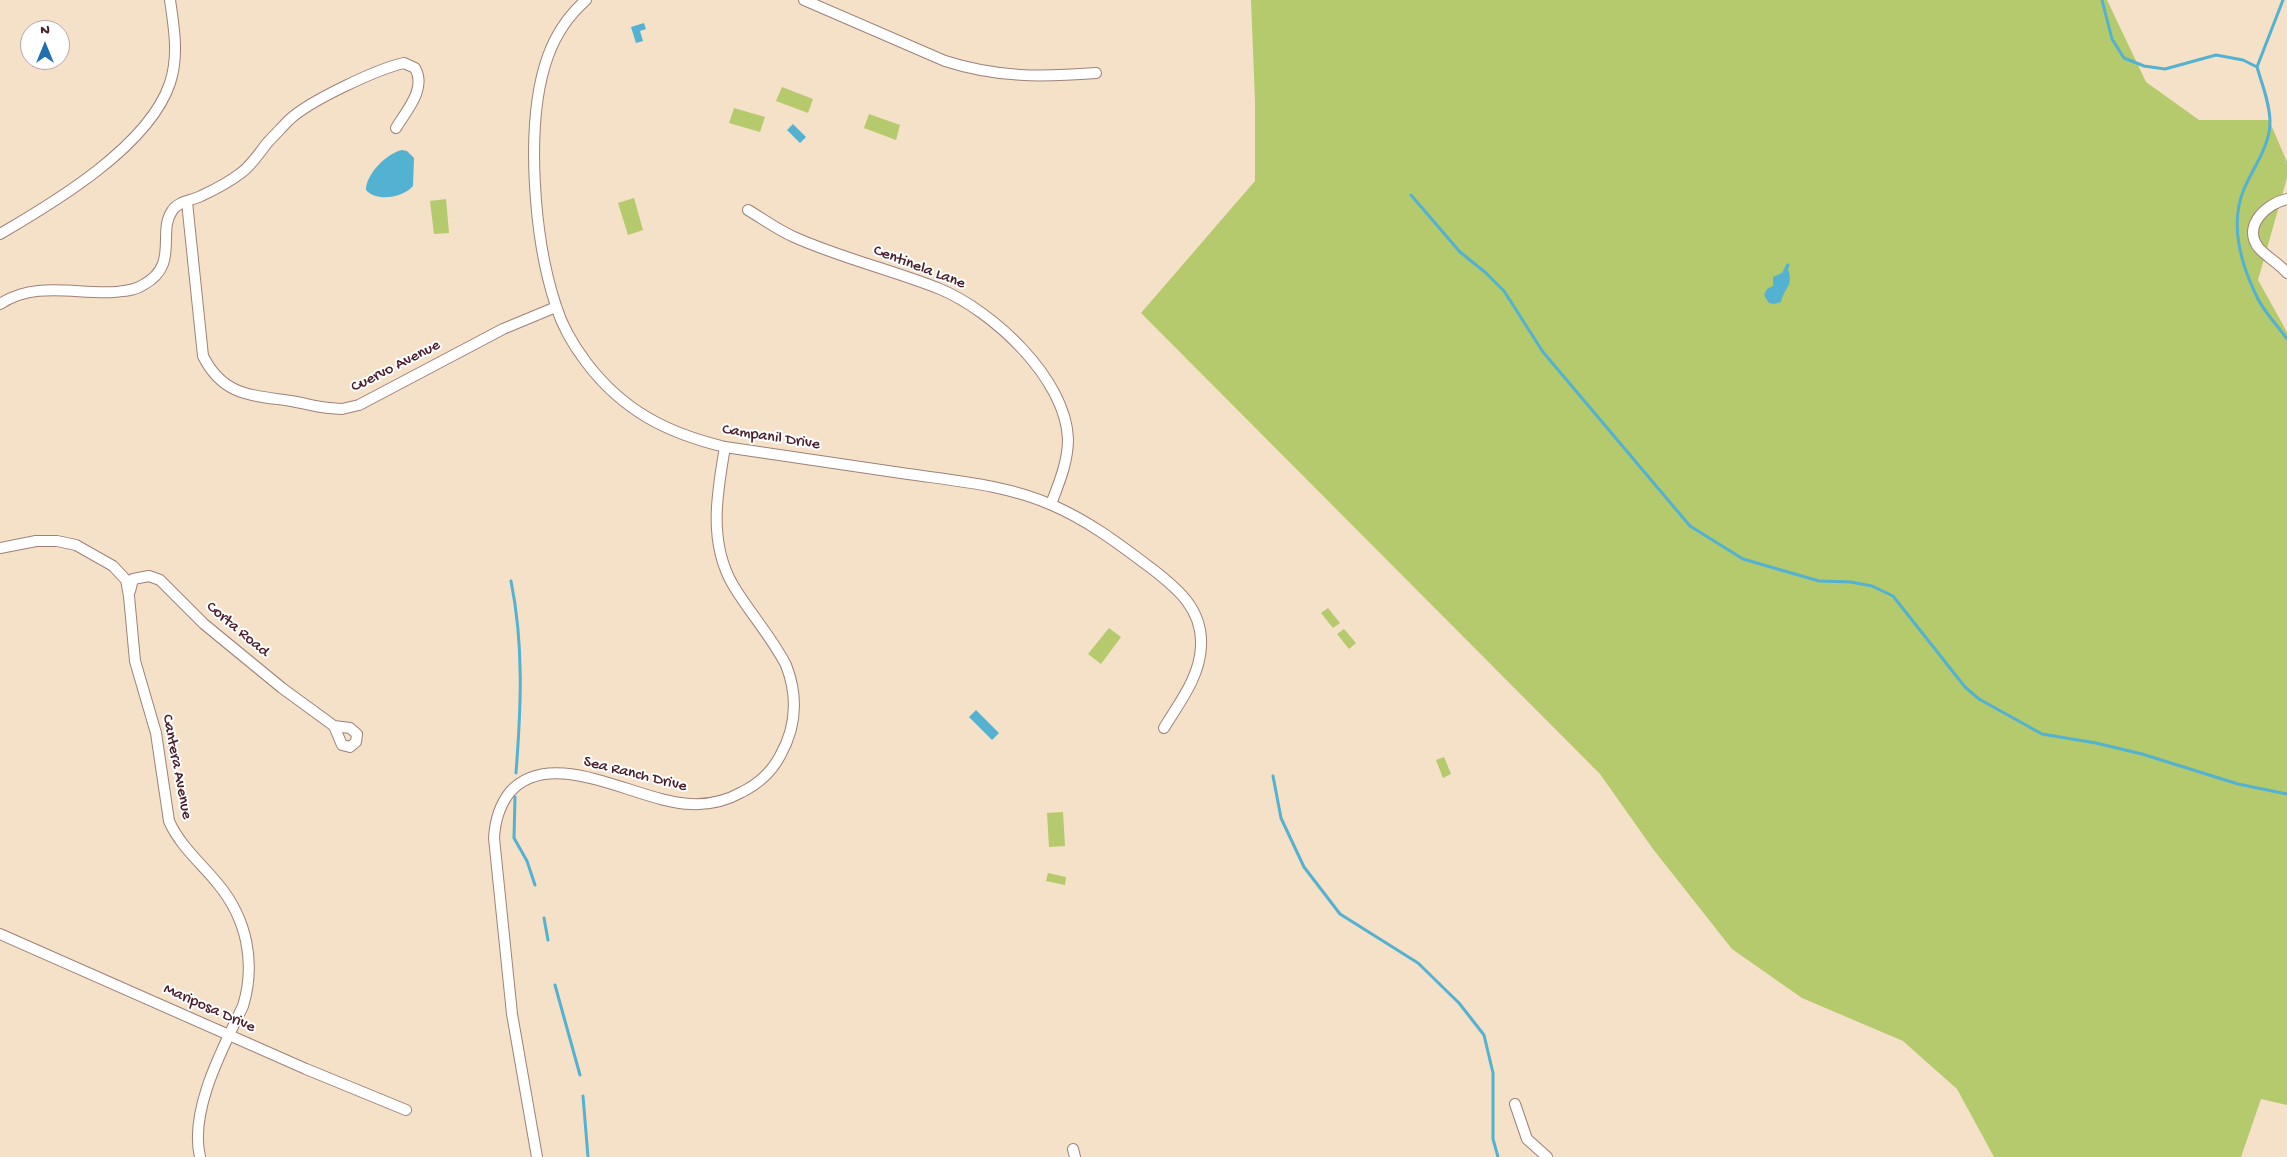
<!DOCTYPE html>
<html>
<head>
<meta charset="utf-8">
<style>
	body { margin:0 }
	#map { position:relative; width:2287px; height:1157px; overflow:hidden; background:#f4e1c7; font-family:"Gochi Hand",sans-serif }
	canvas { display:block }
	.north { position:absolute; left:20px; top:20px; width:50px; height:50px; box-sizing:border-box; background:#fff; border:1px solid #b7a5aa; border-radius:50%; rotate:0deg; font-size:14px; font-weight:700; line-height:20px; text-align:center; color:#4a1f2b }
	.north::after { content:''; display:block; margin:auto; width:18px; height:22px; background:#1f6fb2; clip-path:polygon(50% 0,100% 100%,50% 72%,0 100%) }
</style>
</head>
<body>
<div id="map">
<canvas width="2287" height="1157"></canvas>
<div class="north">N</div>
</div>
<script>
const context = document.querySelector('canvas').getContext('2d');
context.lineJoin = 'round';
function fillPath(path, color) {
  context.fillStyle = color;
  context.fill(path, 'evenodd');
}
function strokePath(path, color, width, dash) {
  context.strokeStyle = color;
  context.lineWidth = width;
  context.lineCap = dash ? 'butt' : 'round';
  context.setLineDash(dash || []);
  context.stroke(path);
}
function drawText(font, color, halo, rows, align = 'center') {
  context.font = font + ' "Gochi Hand",sans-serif';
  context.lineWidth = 4;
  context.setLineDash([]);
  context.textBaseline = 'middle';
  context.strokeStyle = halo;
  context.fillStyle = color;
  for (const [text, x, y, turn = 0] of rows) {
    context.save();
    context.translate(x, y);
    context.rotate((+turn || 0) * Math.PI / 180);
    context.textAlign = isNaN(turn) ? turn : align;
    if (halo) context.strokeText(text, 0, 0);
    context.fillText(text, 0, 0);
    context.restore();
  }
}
const green = new Path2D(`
	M1251 0H2107L2146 82 2199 120H2269L2287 162V178L2258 280 2287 332V1105L2261 1099 2241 1157H1994L1957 1089 1903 1041 1802 998 1732 949 1653 849 1600 774 1141 313 1255 181V101Z
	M782 87 813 99 808 113 776 101Z
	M734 108 765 117 760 132 729 123Z
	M869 114 900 125 896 140 864 128Z
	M634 198 643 230 628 235 618 203Z
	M446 199 449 233 434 234 430 201Z
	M1328 608 1340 623 1333 628 1321 613Z
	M1109 628 1121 637 1101 664 1088 654Z
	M1344 629 1356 643 1349 649 1337 634Z
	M1444 757 1451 774 1443 778 1436 760Z
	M1063 812 1065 846 1049 847 1047 813Z
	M1048 873 1066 877 1065 885 1046 881Z`);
const water = new Path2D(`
	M644 23 646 29 640 31 643 41 636 43 631 27Z
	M793 124 806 137 800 143 787 130Z
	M402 150 407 151 414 158 413 186C403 198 376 202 366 190 366 174 387 153 402 150Z
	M1787 263 1790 265 1788 269C1794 286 1784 288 1781 302L1774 304 1769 303 1764 295 1767 289 1773 286V277L1782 273Z
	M976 710 999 733 992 740 969 717Z`);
const stream = new Path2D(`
	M2102 0 2112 39 2124 58 2144 66 2165 69 2216 55 2243 60 2257 67C2262 84 2270 104 2270 122 2270 146 2253 168 2244 189 2229 225 2242 267 2258 299 2265 313 2278 326 2287 339
	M2257 67 2283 0
	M1411 195 1460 252 1486 273 1504 291 1543 352 1690 526 1743 559 1819 581 1851 582 1872 586 1893 596 1965 687 1979 699 2042 734 2096 743 2142 754 2238 784 2287 794
	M511 581C524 645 521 708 516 773
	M1273 776 1281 818 1304 867 1340 914 1418 963 1459 1003 1484 1035 1493 1073V1139L1498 1157
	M515 797 514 838 527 861 535 885
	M544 918 548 940
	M555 985 580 1075
	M583 1096 588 1157`);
const street = new Path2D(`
	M586 0C569 15 556 34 548 56 524 122 534 240 556 306 562 326 574 346 586 362 623 411 667 433 725 447 786 456 847 465 908 474 957 481 1007 485 1052 505 1089 521 1119 544 1151 568 1177 588 1203 609 1201 646 1200 677 1179 703 1164 728
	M804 0 945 61C998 78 1042 77 1096 73
	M2287 199C2268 203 2242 225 2258 247 2266 257 2279 263 2287 273
	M187 202 203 356C223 396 251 395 291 401 304 403 316 407 329 408L342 409 359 405 503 329 556 307
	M748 210C763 219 778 230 794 237 841 258 892 270 940 289 993 311 1066 379 1068 439 1068 462 1059 483 1051 504
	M0 234C55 202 149 146 170 83 179 56 174 27 170 0
	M0 304C35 281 74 294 114 292 124 291 134 291 143 285 180 265 157 233 172 211 178 201 191 201 201 196 214 190 229 182 241 173 252 165 259 153 268 142 275 135 282 127 289 120 309 101 377 69 404 63L415 68C427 89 406 111 396 128
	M0 548 36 541H57L76 545 113 566 126 580 129 596 135 661 156 733 169 821C180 846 201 863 218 884 247 919 256 963 243 1006 223 1048 189 1110 200 1157
	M130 591 133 579 149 576 160 580 204 624 282 688 334 726 342 745 350 747 356 742 357 734 350 728 334 726
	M0 934 306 1069 406 1110
	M1515 1104 1527 1139 1547 1157
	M1073 1149 1075 1157
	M537 1157 512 1014 494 838C495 820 499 806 510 792 552 744 639 803 691 804 709 805 726 801 742 792 758 784 772 771 780 756 797 726 798 696 786 665 771 636 749 612 733 585 708 542 717 493 725 447`);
const streetNames = [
	["Centinela Lane",919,268,21],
	["Cuervo Avenue",396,367,-27],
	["Campanil Drive",771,438,9],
	["Corta Road",237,630,40],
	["Cantera Avenue",176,767,79],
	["Sea Ranch Drive",635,775,14],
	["Mariposa Drive",209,1009,24]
];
fillPath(green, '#b5c96d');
fillPath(water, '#53b2d2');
strokePath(stream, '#53b2d2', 3);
strokePath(street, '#9f8079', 12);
strokePath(street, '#fff', 10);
drawText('16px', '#4a1f2b', '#fff', streetNames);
</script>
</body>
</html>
